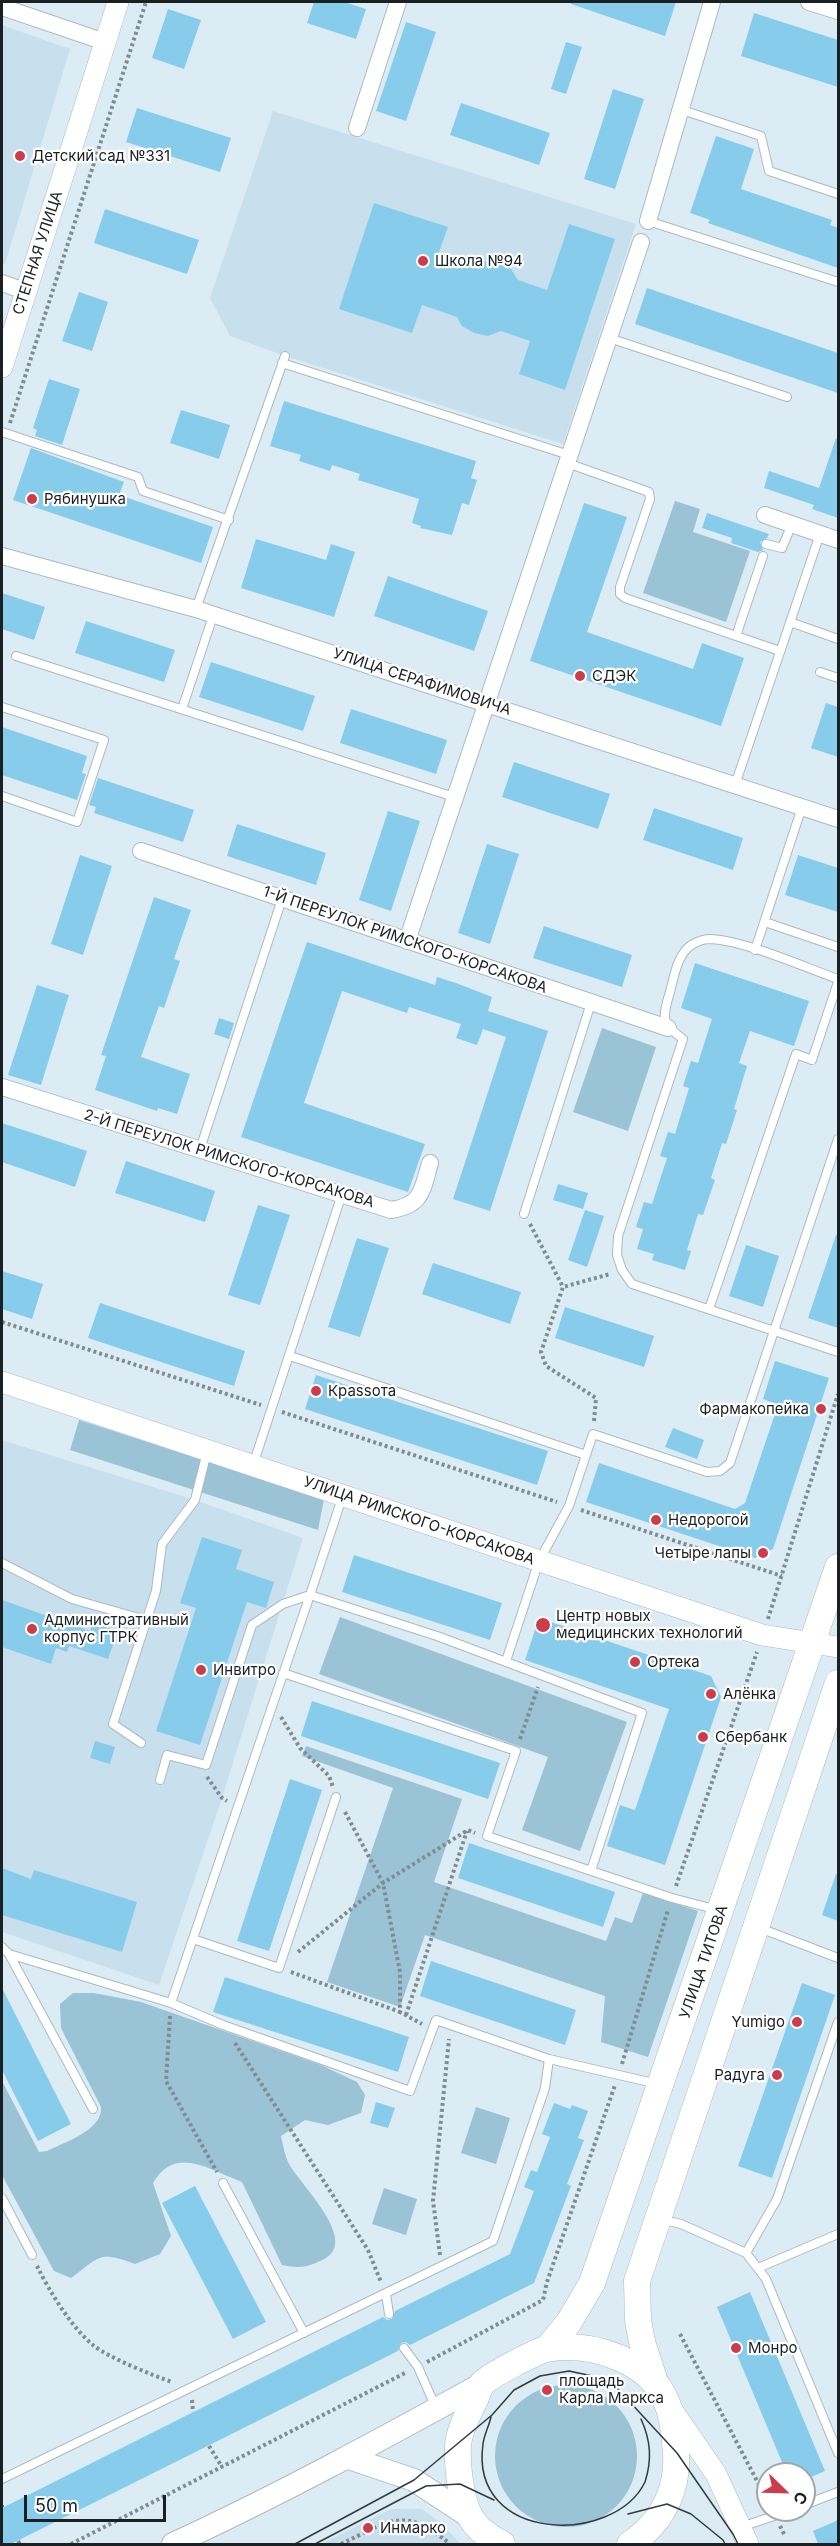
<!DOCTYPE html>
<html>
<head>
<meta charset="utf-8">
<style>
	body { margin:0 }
	#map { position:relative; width:840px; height:2546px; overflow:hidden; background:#dbecf4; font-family:Inter,sans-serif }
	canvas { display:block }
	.frame { position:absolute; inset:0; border:3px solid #1a2023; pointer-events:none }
	.north { position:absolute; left:756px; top:2462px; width:60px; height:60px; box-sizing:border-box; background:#fff; border:2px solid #a3a6a7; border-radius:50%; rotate:113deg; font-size:16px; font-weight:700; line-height:24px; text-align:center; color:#1a2023 }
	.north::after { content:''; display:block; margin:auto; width:21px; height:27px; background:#cd3c4b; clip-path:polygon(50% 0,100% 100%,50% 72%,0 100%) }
	.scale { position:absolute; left:24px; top:2495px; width:142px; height:27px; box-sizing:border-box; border:3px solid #1a2023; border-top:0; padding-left:8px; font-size:18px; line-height:21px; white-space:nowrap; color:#1a2023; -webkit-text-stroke:4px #fff; paint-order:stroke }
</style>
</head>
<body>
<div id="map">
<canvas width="840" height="2546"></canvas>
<div class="frame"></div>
<div class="north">С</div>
<div class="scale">50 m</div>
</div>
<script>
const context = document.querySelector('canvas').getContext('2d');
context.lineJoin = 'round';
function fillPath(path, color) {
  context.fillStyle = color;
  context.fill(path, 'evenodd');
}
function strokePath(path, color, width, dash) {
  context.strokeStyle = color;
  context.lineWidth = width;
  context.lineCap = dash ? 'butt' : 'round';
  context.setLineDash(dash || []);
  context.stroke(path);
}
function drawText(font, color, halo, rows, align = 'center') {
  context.font = font + ' Inter,sans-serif';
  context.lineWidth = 4.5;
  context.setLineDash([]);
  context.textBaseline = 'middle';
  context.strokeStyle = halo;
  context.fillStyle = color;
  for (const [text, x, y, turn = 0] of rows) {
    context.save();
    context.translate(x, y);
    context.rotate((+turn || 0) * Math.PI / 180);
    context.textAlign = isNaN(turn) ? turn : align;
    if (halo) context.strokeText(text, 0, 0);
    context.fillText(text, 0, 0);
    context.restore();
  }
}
const built = new Path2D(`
	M2 25 70 49 5 264 2 263Z
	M273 111 636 224 563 444 285 356 230 336 210 298Z
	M2 1440 195 1500 303 1538 222 1798 159 1985 2 1932Z
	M391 2509H422L441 2523 461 2544H321Z`);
const green = new Path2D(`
	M675 501 700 509 693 532 750 551 726 622 643 593Z
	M602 1028 656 1047 628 1131 573 1112Z
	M79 1420 324 1499 318 1530 70 1450Z
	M340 1617 627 1722 580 1851 522 1830 548 1757 319 1674Z
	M306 1746 462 1799 434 1882 606 1941 615 1917 632 1923 643 1893 698 1911 648 2057 601 2042 605 1996 425 1935 400 2007 327 1982 393 1788 302 1756Z
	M73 1993H94L141 2002 321 2065 357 2082 365 2095 361 2113 328 2125 305 2120 281 2136C283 2145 285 2156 289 2164 299 2183 358 2239 326 2258 309 2267 300 2269 282 2265L242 2182C210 2171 176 2144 153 2183L171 2236 160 2254 135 2264C98 2250 100 2257 71 2278L54 2271 2 2175V2081L39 2152 47 2151C65 2142 103 2130 101 2107L61 2028 60 2004Z
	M476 2107 510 2118 496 2164 461 2153Z
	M384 2188 417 2199 406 2235 372 2224Z
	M495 2456a71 71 0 1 1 142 0a71 71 0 1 1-142 0Z`);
const building = new Path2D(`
	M314 2H344L366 9 356 39 307 23Z
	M571 2H676L665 36 571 4Z
	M168 9 201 20 184 69 152 58Z
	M754 13 838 40V87L741 56Z
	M406 22 436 32 406 121 376 111Z
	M566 42 582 47 566 94 551 89Z
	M613 89 644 99 615 189 584 179Z
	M461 103 550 133 539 165 450 135Z
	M137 108 231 138 220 172 126 142Z
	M716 136 754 149 741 189 832 220 830 225 838 228V268L708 223 710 220 690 213Z
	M374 203 448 227 438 255 475 266 485 261 500 263 511 269 518 280 547 290 569 224 615 239 565 390 519 374 530 341 501 331 488 336 474 333 462 326 457 317 422 305 412 333 339 309Z
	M105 209 199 240 187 274 94 243Z
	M647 288 838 353V393L635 324Z
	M79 292 108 302 92 351 62 341Z
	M49 379 80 389 62 445 35 436 37 430 33 428Z
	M284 401 476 461 471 478 477 480 469 505 462 503 452 535 420 528 421 526 412 523 419 499 358 480 360 474 332 465 330 471 299 461 301 455 270 446Z
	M181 410 230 425 219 459 170 443Z
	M836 438 838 439V518L812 509 814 505 764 488 769 471 819 488Z
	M31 448 124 482 119 495 213 527 201 563 13 500Z
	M584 503 627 517 587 632 693 669 702 643 744 658 721 726 530 661Z
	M707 513 769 534 767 538 760 542 763 550 758 552 731 543 732 538 702 528Z
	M256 539 326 560 331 544 355 552 334 617 241 588Z
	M388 576 488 611 474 651 374 616Z
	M2 593 45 607 34 640 2 629Z
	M86 621 175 650 164 682 75 653Z
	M211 662 315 696 303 731 199 697Z
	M826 703 838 707V757L811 748Z
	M351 709 447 740 436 774 340 743Z
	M2 727 87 756 82 773 86 774 77 800 2 775Z
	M514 762 610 794 598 829 502 797Z
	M98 778 194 810 183 842 94 813 96 807 89 805Z
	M654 808 743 838 733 870 643 840Z
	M388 811 420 821 391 911 359 900Z
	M237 824 326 853 316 885 227 856Z
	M487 844 519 854 490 944 458 933Z
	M80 855 112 866 83 955 51 944Z
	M798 855 838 868V912L785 895Z
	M154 897 191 910 174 959 180 961 164 1008 159 1006 141 1057 190 1074 177 1114 158 1108 157 1111 95 1090 106 1056 101 1055Z
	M544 926 632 955 622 987 533 958Z
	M307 942 435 985 437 977 456 983 492 997 488 1011 548 1031 490 1211 453 1199 506 1037 483 1029 477 1045 456 1038 461 1024 409 1007 407 1013 342 991 304 1103 425 1144 408 1192 241 1137Z
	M695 963 809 1001 794 1046 750 1031 739 1063 747 1066 734 1109 737 1110 726 1144 722 1143 711 1178 715 1180 703 1215 698 1214 687 1250 691 1251 685 1270 652 1260 654 1254 637 1249 643 1229 636 1227 644 1202 652 1204 667 1158 660 1156 668 1132 675 1134 689 1088 683 1086 691 1061 698 1063 712 1019 681 1008Z
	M37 985 69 995 41 1085 8 1075Z
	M219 1018 234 1023 229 1039 214 1034Z
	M2 1123 87 1151 75 1187 2 1162Z
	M126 1161 215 1191 205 1222 115 1193Z
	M558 1184 588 1193 583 1209 553 1200Z
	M258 1205 290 1215 260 1305 228 1295Z
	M585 1210 604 1216 587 1267 568 1260Z
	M836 1235H838V1328L808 1318Z
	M357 1238 389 1248 360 1337 328 1327Z
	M746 1245 779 1256 763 1307 729 1296Z
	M433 1263 521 1292 510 1324 422 1294Z
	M2 1271 43 1284 32 1319 2 1309Z
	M100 1303 245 1351 234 1386 88 1338Z
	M565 1307 654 1336 644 1367 555 1338Z
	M775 1361 829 1378 773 1549 755 1558 586 1502 599 1463 735 1509 745 1503 778 1405 763 1399Z
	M316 1375 548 1451 537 1485 305 1409Z
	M673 1428 704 1440 697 1459 665 1447Z
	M202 1537 242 1550 236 1569 274 1582 266 1608 247 1602 200 1745 156 1731 196 1608 180 1603Z
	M354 1555 502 1603 490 1640 342 1592Z
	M2 1600 90 1631 93 1623 118 1631 108 1659 69 1646 67 1652 56 1648 51 1664 2 1647Z
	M539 1618 711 1676 721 1697 665 1865 607 1846 620 1805 635 1810 669 1709 525 1660Z
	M312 1701 500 1763 488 1799 301 1736Z
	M95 1741 115 1747 110 1764 90 1758Z
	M290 1779 322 1790 269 1951 237 1941Z
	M469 1843 615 1892 603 1927 458 1878Z
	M2 1868 31 1879 34 1870 137 1902 122 1952 2 1915Z
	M836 1874 838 1875V1921L822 1915Z
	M431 1961 576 2010 565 2045 420 1996Z
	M225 1977 409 2037 398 2072 213 2012Z
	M802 1983 835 1995 772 2178 738 2166Z
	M2 1988 71 2124 38 2141 2 2070Z
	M376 2102 395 2108 388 2128 370 2123Z
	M554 2103 570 2109 572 2105 588 2111 578 2138 584 2140 567 2184 571 2186 534 2283 410 2345 406 2342 401 2343 398 2351 11 2544H2V2508L383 2317 387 2320 392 2319 395 2311 510 2254 534 2191 524 2187 531 2170 537 2172 550 2137 542 2134Z
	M195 2186 266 2322 233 2339 162 2203Z
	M750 2292 825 2471 804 2480V2474H787L717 2307Z
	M838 2520V2544H818L813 2531Z`);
const path = new Path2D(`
	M10 423 146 2
	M530 1224 563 1287
	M2 1322 261 1405
	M282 1412 557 1502
	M594 1421 596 1398 546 1366 541 1352 563 1287 610 1274
	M581 1510 782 1576
	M768 1619 838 1394
	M281 1717 300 1748 329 1776 333 1787
	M520 1739 538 1687
	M207 1777 222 1798 227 1801
	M345 1812 383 1883 400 1972V2012L422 2024
	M676 1886 757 1652
	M298 1952 383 1883 468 1830 475 1833
	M291 1972 400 2012
	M406 2015 467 1831
	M170 2016 166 2081 217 2172
	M235 2043 368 2250 381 2282
	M622 2064 668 1910
	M440 2255 433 2201 449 2039
	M37 2266C50 2292 71 2327 93 2345 109 2358 152 2375 172 2382
	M680 2334 768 2502
	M427 2362 543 2300 547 2282 615 2085
	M192 2400 193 2412
	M209 2446 222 2467
	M2 2505V2507
	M780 2526 785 2536
	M18 2541 20 2544
	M71 2544 407 2372
	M341 2544C390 2521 404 2505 450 2544`);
const service = new Path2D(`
	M679 109 761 136 769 171 838 194
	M648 221 838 282
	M609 338 787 397
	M282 363 569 455
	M2 432 138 477 143 491 229 520
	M567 463 649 492 650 499 620 587V594L625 598 780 651
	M766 544 782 548 792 524
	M196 609 285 356
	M790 622 838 639
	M736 636 763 556
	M16 656 454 797
	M820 672 838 678
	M2 707 104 740 77 822 2 796
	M182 709 213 616
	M735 785 820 534
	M765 922 838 947
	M755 950 802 807
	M838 979C804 967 746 941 711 939 706 939 698 941 693 944 678 952 674 976 670 992 662 1018 661 1023 683 1039L618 1236 617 1255 622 1270 632 1284 838 1352
	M200 1149 282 899
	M524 1214 591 1003
	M709 1309 796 1054 812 1060 838 982
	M290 1356 586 1455
	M253 1465 342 1194
	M343 1495 310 1595 437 1636 642 1713 591 1871
	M2 1563 72 1599 146 1620
	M506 1661 539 1561 569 1506 593 1434 707 1472 720 1471 730 1463 838 1139
	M283 1673 516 1751 487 1836 672 1898 718 1910
	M141 1743 113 1724 156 1591 162 1544 195 1500 207 1452
	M160 1780 167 1755 206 1765 252 1625 283 1604 310 1595 171 2003
	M757 1927 838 1958
	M193 1939 279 1968 336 1797
	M2 1947 9 1954
	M93 2109 9 1954 171 2003 223 2025 410 2091 436 2020 549 2059 658 2084
	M223 2183 304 2333
	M2 2198 32 2255
	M660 2219 681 2224 746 2253 766 2279 838 2453
	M746 2253 777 2199 838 2022
	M758 2268 838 2234
	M386 2294 389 2314
	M404 2348 418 2367 436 2408
	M2 2479 493 2241 545 2088 549 2059
	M804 2505 838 2492
	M741 2527 792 2510`);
const minor = new Path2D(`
	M809 2 838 11
	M2 7 105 42
	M357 128 398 2
	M648 221 712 2
	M2 283 27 292
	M765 515 838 540
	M2 556 196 609 838 819
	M141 851 668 1028
	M407 941 641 242
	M2 1087 391 1210C423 1205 422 1190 430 1163`);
const tertiary = new Path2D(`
	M2 367 118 2
	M2 1382 762 1635 838 1647
	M670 2407 716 2474 748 2544`);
const secondary = new Path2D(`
	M349 2458 414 2480 470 2517
	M173 2544C279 2495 380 2440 482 2384`);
const primary = new Path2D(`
	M548 2348 569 2322 592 2283 838 1567
	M656 2385 642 2342 638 2320 637 2281 838 1683
	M502 2544C490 2537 479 2531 471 2518 461 2502 457 2466 458 2447 458 2432 468 2414 475 2400 477 2395 479 2388 482 2384 489 2376 512 2365 521 2360 530 2356 541 2349 551 2348 593 2343 650 2360 667 2403 672 2415 674 2430 675 2443 681 2484 665 2521 630 2544`);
const tram = new Path2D(`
	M491 2417C489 2426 484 2435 483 2444 469 2543 614 2546 645 2482 652 2460 651 2441 641 2419
	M628 2514 667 2504 691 2514 723 2540 725 2544
	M295 2544 414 2480 492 2415 514 2390 540 2376 569 2371 597 2377 616 2387 677 2453 733 2534 738 2544
	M315 2544 426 2486 460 2484 494 2500`);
const markers = [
	[20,156,6,"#cd3c4b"],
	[423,261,6,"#cd3c4b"],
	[32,499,6,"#cd3c4b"],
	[580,676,6,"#cd3c4b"],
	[316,1391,6,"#cd3c4b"],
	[821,1409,6,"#cd3c4b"],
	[656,1520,6,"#cd3c4b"],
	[763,1553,6,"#cd3c4b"],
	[543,1625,8,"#cd3c4b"],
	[32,1629,6,"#cd3c4b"],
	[635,1662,6,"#cd3c4b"],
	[201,1670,6,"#cd3c4b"],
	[711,1694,6,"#cd3c4b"],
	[703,1737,6,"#cd3c4b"],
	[797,2022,6,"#cd3c4b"],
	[777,2075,6,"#cd3c4b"],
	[736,2348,6,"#cd3c4b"],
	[547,2390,6,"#cd3c4b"],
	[368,2528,6,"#cd3c4b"]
];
const poiNames = [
	["Детский сад №331",32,156],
	["Школа №94",435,261],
	["Рябинушка",44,499],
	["СДЭК",592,676],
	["Краssота",328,1391],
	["Фармакопейка",809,1409,"right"],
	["Недорогой",668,1520],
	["Четыре лапы",751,1553,"right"],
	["Центр новых",556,1616],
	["медицинских технологий",556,1633],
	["Административный",44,1620],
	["корпус ГТРК",44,1637],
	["Ортека",647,1662],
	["Инвитро",213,1670],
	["Алёнка",723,1694],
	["Сбербанк",715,1737],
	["Yumigo",785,2022,"right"],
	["Радуга",765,2075,"right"],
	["Монро",748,2348],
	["площадь",559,2381],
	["Карла Маркса",559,2398],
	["Инмарко",380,2528]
];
const streetNames = [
	["СТЕПНАЯ УЛИЦА",38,253,-72],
	["УЛИЦА СЕРАФИМОВИЧА",422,682,18],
	["1-Й ПЕРЕУЛОК РИМСКОГО-КОРСАКОВА",405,940,19],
	["2-Й ПЕРЕУЛОК РИМСКОГО-КОРСАКОВА",229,1159,17],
	["УЛИЦА РИМСКОГО-КОРСАКОВА",419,1521,19],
	["УЛИЦА ТИТОВА",704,1962,-71]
];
fillPath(built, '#c8e0ed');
fillPath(green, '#9bc3d6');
fillPath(building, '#88ccec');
strokePath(service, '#aabac2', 10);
strokePath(minor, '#aabac2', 18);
strokePath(tertiary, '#aabac2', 22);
strokePath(secondary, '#aabac2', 24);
strokePath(primary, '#aabac2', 27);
strokePath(path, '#808c91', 4, [3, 3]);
strokePath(service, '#fff', 8);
strokePath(minor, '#fff', 16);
strokePath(tertiary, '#fff', 21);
strokePath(secondary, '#fff', 22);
strokePath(primary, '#fff', 26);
strokePath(tram, '#333b3e', 1.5);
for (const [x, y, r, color] of markers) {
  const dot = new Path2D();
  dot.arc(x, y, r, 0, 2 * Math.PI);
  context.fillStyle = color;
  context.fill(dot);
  strokePath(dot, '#fff', 2);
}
drawText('15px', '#1a2023', '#fff', poiNames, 'left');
drawText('15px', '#1a2023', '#fff', streetNames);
</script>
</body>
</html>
